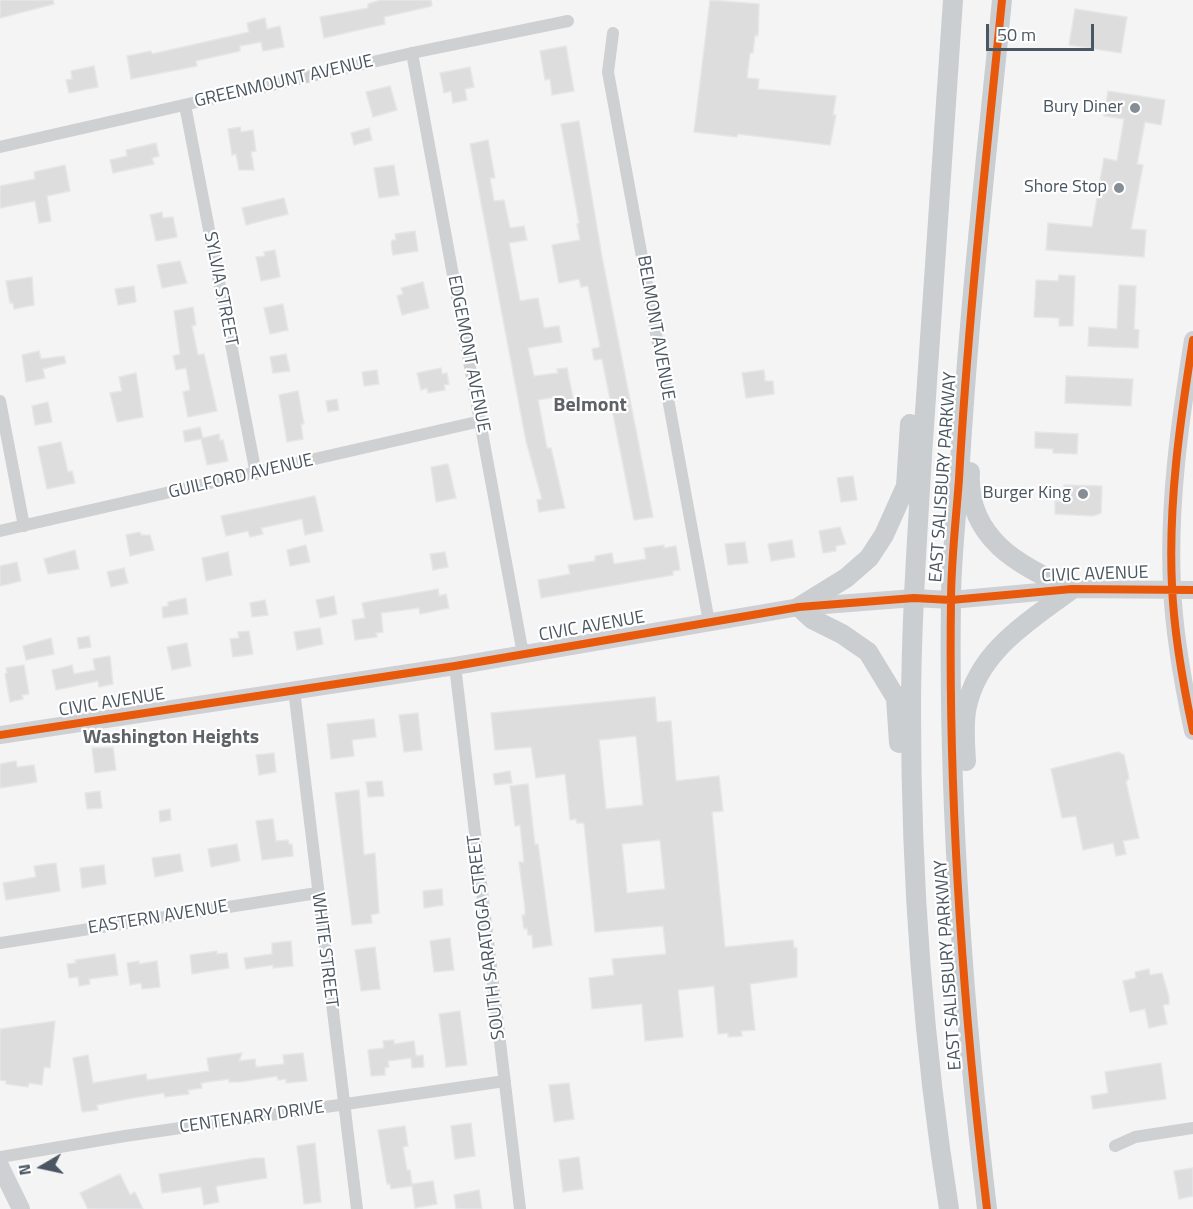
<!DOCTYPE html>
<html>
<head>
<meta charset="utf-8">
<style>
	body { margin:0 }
	#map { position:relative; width:1193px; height:1209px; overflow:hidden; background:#f4f4f4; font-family:"Titillium Web",sans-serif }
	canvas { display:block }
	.north { position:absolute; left:12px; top:1137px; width:60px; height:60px; -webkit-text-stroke:4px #fff; paint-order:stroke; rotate:261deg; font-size:16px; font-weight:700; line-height:24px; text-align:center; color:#4a5661 }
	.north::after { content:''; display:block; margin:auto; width:21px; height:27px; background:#4a5661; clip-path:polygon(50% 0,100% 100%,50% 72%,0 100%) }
	.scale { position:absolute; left:986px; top:24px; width:108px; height:27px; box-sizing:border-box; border:3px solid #4a5661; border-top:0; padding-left:8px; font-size:18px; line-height:21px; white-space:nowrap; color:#4a5661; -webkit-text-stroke:4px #fff; paint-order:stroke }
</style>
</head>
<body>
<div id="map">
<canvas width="1193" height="1209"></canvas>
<div class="north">N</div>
<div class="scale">50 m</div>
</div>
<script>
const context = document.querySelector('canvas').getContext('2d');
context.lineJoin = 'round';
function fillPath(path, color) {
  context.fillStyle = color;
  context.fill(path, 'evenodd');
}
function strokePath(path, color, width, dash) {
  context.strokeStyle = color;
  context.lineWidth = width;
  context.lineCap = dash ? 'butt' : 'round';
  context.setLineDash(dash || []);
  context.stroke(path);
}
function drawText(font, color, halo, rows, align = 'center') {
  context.font = font + ' "Titillium Web",sans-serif';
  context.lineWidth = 4.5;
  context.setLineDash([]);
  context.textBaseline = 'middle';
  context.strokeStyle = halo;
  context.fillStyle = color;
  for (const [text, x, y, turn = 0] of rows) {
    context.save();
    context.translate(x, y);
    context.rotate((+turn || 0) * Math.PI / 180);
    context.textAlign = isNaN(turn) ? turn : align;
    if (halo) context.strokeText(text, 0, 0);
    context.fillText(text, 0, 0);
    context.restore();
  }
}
const building = new Path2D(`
	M0 0H53L54 4 0 18Z
	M381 0H431L432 6 384 17 385 24 324 38 320 17 368 8V4Z
	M710 0 759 4 758 36 755 35 753 53H750L747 78 759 79 758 89 836 96 833 115H836L830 145 738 134 737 137 694 132Z
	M1075 9 1127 17 1121 53 1069 45Z
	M265 18 267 29 280 26 284 47 263 51 261 42 240 46V51L196 61 197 66 131 79 127 56 151 51 152 54 249 32 247 23Z
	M566 46 574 91 552 95 550 79 545 80 540 51Z
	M94 66 98 87 69 93 66 80 72 79 71 71Z
	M470 67 474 87 465 89 467 100 453 103 451 91 444 93 440 73Z
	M390 86 397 110 373 117 366 92Z
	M1108 91 1165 100 1161 125 1145 122 1137 164 1143 165 1131 229 1146 230 1144 257 1046 250 1048 223 1092 227 1104 158 1117 161 1124 119 1104 116Z
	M579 121 602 257 653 517 634 520 603 364 602 359 594 360 592 349 600 347 588 286 581 287 579 279 559 283 552 245 580 240 577 224 579 223 561 124Z
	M240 127 241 132 253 130 256 151 251 152 254 170H239L236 154 232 155 228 129Z
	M369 128 372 140 354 145 351 133Z
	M488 140 495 178H490L494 201 504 200 510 228 524 226 527 240 509 243 520 301 538 298 544 328 559 326 562 342 528 348 534 376 558 373 557 369 567 368 574 403 563 405 561 396 538 400 547 448H551L565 508 539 512 537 500 542 499 526 441 470 144Z
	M156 143 159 156 152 158 154 164 113 173 110 160 127 156 126 150Z
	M65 165 70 191 47 196 51 221 39 223 35 201 0 208V186L35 179 34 172Z
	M394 165 399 195 379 198 374 168Z
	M284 198 288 214 246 225 242 208Z
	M162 212 163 218 173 217 177 237 156 241 150 215Z
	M415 231 418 251 393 255 391 244 392 240H396L395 234Z
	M275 250 280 277 261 281 256 257 265 256 264 252Z
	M180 261 187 283 162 288 157 265Z
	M1059 275 1075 276 1073 326H1059V318L1034 317 1036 280 1058 281Z
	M32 277 34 305 14 309 13 303H10L6 281Z
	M423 282 429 308 402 315 397 296 403 294 401 288Z
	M1119 285 1136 286 1134 329 1139 330 1138 348 1088 346 1089 327 1117 329Z
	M134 286 136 302 118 305 115 289Z
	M283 304 288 330 270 334 264 308Z
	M193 307 196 325 192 326 198 355 204 354 217 411 188 417 183 392 190 390 186 368 176 370 173 356 180 354 174 311Z
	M39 351 41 359 64 356 66 363 43 369 45 378 26 382 22 355Z
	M286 354 290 371 273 373 270 357Z
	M441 368 442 374 447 373 449 384 444 385 445 390 428 393 427 388 421 390 417 373Z
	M377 370 379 384 364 386 362 372Z
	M764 370 765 381H773L774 394 746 398 742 373Z
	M136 373 143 417 117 422 110 393 122 391 119 377Z
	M1066 376 1133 379 1131 406 1065 403Z
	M298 391 304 424H301L303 439 287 442 279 395Z
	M337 399 339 410 328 412 326 401Z
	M48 402 52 422 35 425 32 406Z
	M200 427 203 438 219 434 220 441 223 440 228 461 207 465 201 439 185 442 183 431Z
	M1035 432 1078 434 1077 454 1053 453V449L1035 448Z
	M61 442 68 472 72 471 75 483 47 489 38 447Z
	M448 464 456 498 436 502 431 467Z
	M853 476 857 500 841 502 837 478Z
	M1064 485 1102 486 1101 513 1093 516 1055 514V501H1063Z
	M315 496 323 531 305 535 302 519 261 528 263 534 250 537 248 531 226 536 221 516Z
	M840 527 846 544 836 546V551L823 553 819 531Z
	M140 532 141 535H150L154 550 130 556 126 535Z
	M792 540 795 557 771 561 768 544Z
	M745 542 748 563 728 565 725 544Z
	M306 545 310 562 290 566 287 550Z
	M664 545V548L676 546 680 570 673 571V575L541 598 538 580 570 574 568 565 595 561V556L612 553 614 564 646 559 644 548Z
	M75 550 79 569 48 574 44 559Z
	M228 552 232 575 206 581 202 558Z
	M445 552 448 567 433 570 430 554Z
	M17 562 21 581 0 586V566Z
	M124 568 128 583 111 587 107 572Z
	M438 589 439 596 446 594 449 608 420 614 419 608 381 613 383 632 376 633 377 637 355 640 352 620 365 618 362 603Z
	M334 596 337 614 320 618 316 600Z
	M186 598 188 614 163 618 162 607 168 606V602Z
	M265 600 268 615 252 617 250 603Z
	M320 628 323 644 297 650 294 632Z
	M249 631 253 654 233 657 230 639 239 638 238 632Z
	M89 636 91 647 79 649 77 638Z
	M51 638 54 654 26 660 23 646Z
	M187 643 191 666 172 670 167 647Z
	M110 656 113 684 99 687 98 681 56 690 52 670 72 665 74 674 95 670 93 659Z
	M24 665 29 694 22 695 23 699 10 702 5 674 7 673 6 668Z
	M655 697 657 722 671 721 676 781 719 776 723 811 712 812 725 947 793 940 794 948H797V977L750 984 755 1030 741 1031 742 1036 728 1037V1033L718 1034 714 986 678 990 683 1037 645 1041 642 1004 592 1009 589 978 614 975 612 959 666 954 663 926 595 932 584 823H577L576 819 570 820 565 774 536 778 531 747 495 750 491 713ZM636 736 643 805 606 809 599 740ZM660 840 665 889 627 893 622 844Z
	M418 713 422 750 404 752 399 715Z
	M374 719 376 737 352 740 354 756 331 759 327 724Z
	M113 747 116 770 95 773 92 748Z
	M1118 752 1124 755 1129 778 1126 782 1139 838 1123 841 1126 854 1116 856 1113 843 1083 850 1076 816 1062 818 1051 769Z
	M274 753 276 772 259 775 256 755Z
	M16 761 17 767 34 765 37 782 0 788V764Z
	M510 771 512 783 495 785 493 774Z
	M382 781 384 796 368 797 366 782Z
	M528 784 535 845 538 844 552 945 533 948 532 935H528L527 928 524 929 522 915H525V908L519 862H524L520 825 515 826 510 786Z
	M359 790 364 855 375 853 379 913 371 915 372 923 352 925 335 793Z
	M100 791 102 808 87 809 85 793Z
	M170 809 171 820 160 822 159 811Z
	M273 819 276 841 288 840 289 844H292L293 856 262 860 256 821Z
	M237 844 240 861 211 867 208 849Z
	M180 854 183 871 155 877 152 858Z
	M56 863 60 891 6 900 3 883 36 877 34 866Z
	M104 865 106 884 82 888 80 868Z
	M442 889 443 905 424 908 423 891Z
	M450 938 454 970 434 972 430 941Z
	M291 941 293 966 273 968V965L246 969 244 958 272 954V943Z
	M375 947 380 989 361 991 355 950Z
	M217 951V954L227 953 229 968 192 974 190 955Z
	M115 954 118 975 89 979 90 984 79 986 78 977 69 978 67 964 76 963 75 960Z
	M139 961V964L157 961 160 987 142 989 141 983 130 985 127 963Z
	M1149 969 1150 975 1162 973 1169 997V1004L1163 1005 1167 1024 1149 1028 1145 1009 1130 1012 1123 981 1136 978 1135 972Z
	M460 1011 467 1065 446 1067 439 1014Z
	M55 1021 50 1068 44 1067 42 1085 29 1083 28 1087 6 1084V1081L0 1080V1029Z
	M394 1040V1044L414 1041 416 1056 423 1055 424 1067 412 1068 411 1058 388 1061 389 1067 385 1068V1075L371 1076 368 1050 384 1048 383 1041Z
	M242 1053 239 1061 255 1059 256 1067 284 1064 283 1055 303 1053 307 1081 286 1083V1079L278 1080 277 1076 240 1082H229V1079L201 1083 202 1088 188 1090 189 1094 165 1097 164 1093 133 1098 97 1105 98 1110 82 1112 73 1058 88 1055 93 1083 146 1074 147 1080 209 1071 207 1058Z
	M1161 1063 1166 1099 1093 1109 1091 1096 1108 1093 1105 1072Z
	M569 1083 574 1119 554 1122 549 1085Z
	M471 1123 475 1156 455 1159 451 1126Z
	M405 1126 408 1146 403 1147 407 1170H410L412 1184 433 1181 437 1204 415 1208 412 1186 391 1189 390 1184H387L378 1130Z
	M315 1143 321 1202 304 1204 297 1146Z
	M579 1157 583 1189 563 1192 559 1160Z
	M255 1158H264L267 1178 218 1186 216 1187 219 1202 204 1205 201 1187 162 1193 159 1174Z
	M1193 1168V1196L1179 1199 1174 1171Z
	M120 1174 130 1195 135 1192 143 1209H88L80 1193Z
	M479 1190 482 1209H456L454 1195Z`);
const street = new Path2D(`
	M613 33 608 72 709 622
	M412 53 523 654
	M185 105 256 474
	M0 147 412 53 568 21
	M0 401 24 526
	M0 531 481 421
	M455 666 520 1209
	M294 690 357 1209
	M0 943 317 893
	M1115 1146 1135 1137 1193 1128
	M0 1157 125 1136 505 1081`);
const secondary = new Path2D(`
	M1193 340C1180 421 1168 504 1172 586 1174 634 1183 684 1193 731
	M0 735 455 666 799 607 914 598 951 600 1072 589 1193 590
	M0 1166 21 1209`);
const primary = new Path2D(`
	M899 743 896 698 868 652 842 634 812 619 799 607 846 578 869 558 884 535 906 486 910 424
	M966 761C965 744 963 723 967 706 979 650 1030 621 1072 589 1020 567 966 538 970 472
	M949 1209C923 1045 911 877 911 711 911 626 917 541 922 456 931 304 942 152 953 0
	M987 1209C963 1007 948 804 951 601 951 561 956 520 959 479 968 319 986 160 1002 0`);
const cycleway = new Path2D(`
	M1193 340C1180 421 1168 504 1172 586 1174 634 1183 684 1193 731
	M0 735 455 666 799 607 914 598 951 600 1072 589 1193 590
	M987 1209C963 1007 948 804 951 601 951 561 956 520 959 479 968 319 986 160 1002 0`);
const markers = [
	[1135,108,6,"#868d94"],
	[1119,188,6,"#868d94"],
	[1083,494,6,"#868d94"]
];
const streetNames = [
	["GREENMOUNT AVENUE",284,82,-13],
	["SYLVIA STREET",220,289,79],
	["BELMONT AVENUE",655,328,80],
	["EDGEMONT AVENUE",468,354,79],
	["GUILFORD AVENUE",241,477,-13],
	["EAST SALISBURY PARKWAY",944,477,-86],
	["CIVIC AVENUE",1095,575,-2],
	["CIVIC AVENUE",592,627,-10],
	["CIVIC AVENUE",112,703,-9],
	["EASTERN AVENUE",158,918,-9],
	["SOUTH SARATOGA STREET",487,937,-97],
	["WHITE STREET",324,950,83],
	["EAST SALISBURY PARKWAY",949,965,-94],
	["CENTENARY DRIVE",252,1118,-8]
];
const poiNames = [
	["Bury Diner",1123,108],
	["Shore Stop",1107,188],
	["Burger King",1071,494]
];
const neighbourhoodNames = [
	["Belmont",590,406],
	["Washington Heights",171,738]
];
fillPath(building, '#ddddde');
strokePath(building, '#e5e6e7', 1.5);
strokePath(street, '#ced0d2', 12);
strokePath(secondary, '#ced0d4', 18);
strokePath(primary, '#caced1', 20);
strokePath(cycleway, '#e8590c', 8);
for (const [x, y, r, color] of markers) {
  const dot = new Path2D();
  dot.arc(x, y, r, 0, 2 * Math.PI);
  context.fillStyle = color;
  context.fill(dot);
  strokePath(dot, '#fff', 2);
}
drawText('18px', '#4a5661', '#fff', streetNames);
drawText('18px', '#4a5661', '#fff', poiNames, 'right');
drawText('bold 20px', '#5f6368', '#fff', neighbourhoodNames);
</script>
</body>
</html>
